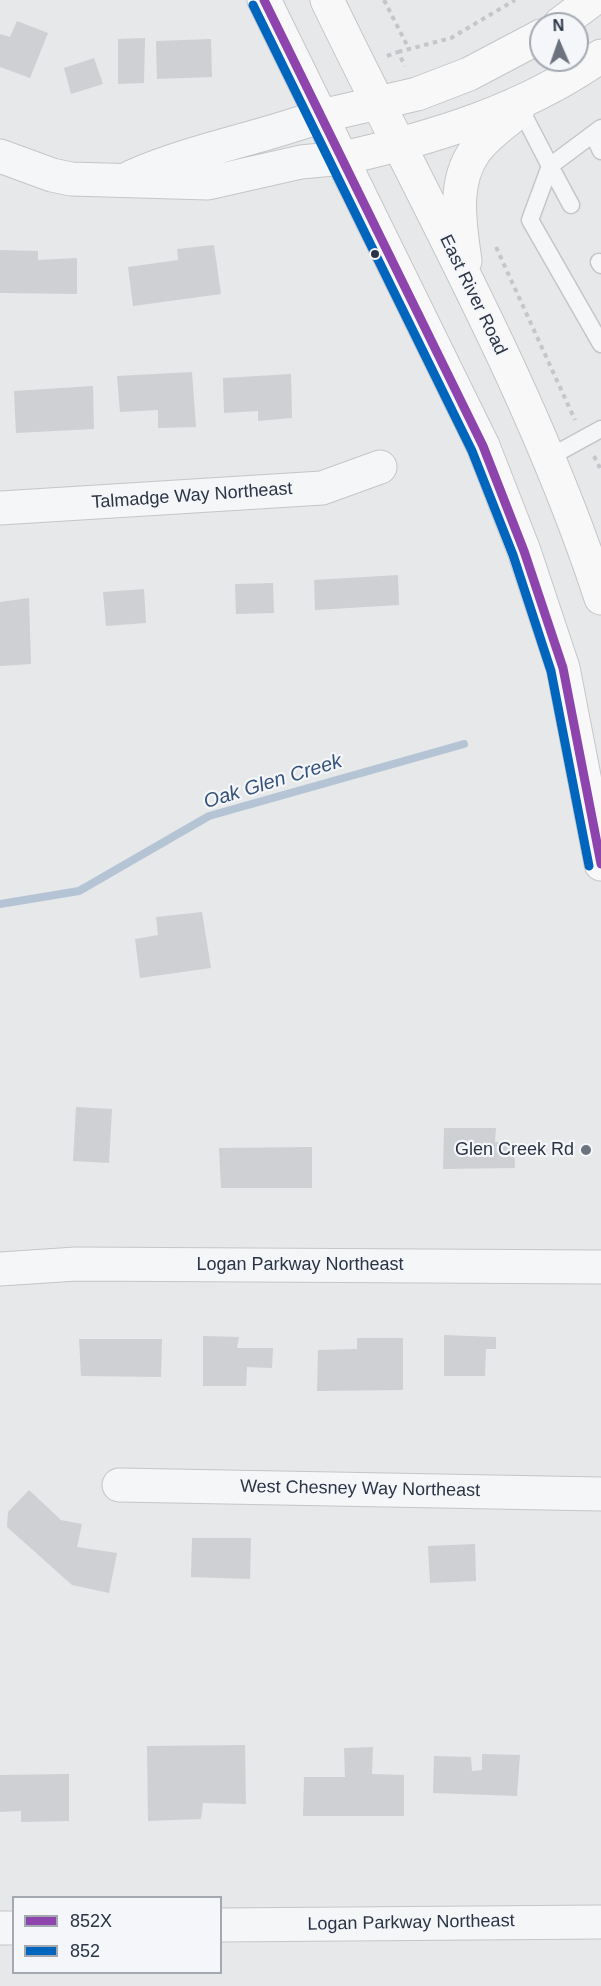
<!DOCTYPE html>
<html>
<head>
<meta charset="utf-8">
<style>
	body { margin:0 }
	#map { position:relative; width:601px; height:1986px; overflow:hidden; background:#e6e8ea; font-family:Arial,sans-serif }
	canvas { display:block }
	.legend { position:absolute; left:12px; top:1896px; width:210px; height:78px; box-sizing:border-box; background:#f4f6f9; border:2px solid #a4a8b1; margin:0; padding:8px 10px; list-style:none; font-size:18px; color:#2b3445 }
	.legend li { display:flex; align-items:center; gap:12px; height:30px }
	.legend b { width:30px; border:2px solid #a4a8b1 }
	.north { position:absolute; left:529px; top:12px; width:60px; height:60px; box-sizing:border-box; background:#f4f6f9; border:2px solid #a4a8b1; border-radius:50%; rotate:358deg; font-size:16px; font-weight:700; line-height:24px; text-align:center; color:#2b3445 }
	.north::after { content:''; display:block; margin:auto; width:21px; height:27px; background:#6c737f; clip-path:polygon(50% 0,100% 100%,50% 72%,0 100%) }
</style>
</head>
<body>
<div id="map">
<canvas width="601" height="1986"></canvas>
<ul class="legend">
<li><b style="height:8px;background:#8e44ad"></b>852X</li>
<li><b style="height:8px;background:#0065bd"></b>852</li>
</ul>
<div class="north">N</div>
</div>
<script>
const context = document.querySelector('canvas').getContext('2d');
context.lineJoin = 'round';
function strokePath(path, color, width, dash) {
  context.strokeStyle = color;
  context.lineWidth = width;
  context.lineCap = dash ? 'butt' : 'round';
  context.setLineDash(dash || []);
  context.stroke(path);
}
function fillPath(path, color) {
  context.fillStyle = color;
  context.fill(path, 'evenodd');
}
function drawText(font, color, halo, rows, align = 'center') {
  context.font = font + ' Arial,sans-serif';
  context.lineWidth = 4.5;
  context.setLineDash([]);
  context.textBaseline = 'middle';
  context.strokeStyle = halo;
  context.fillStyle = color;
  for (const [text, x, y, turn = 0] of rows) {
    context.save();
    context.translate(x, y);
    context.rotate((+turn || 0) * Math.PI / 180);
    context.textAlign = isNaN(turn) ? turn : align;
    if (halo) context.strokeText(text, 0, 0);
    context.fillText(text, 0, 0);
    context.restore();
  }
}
const stream = new Path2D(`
	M0 904 79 891 209 816 464 744`);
const building = new Path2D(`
	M17 21 48 33 30 78 0 67V34L10 37Z
	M145 38 144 83 118 84V39Z
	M211 39 212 77 157 79 156 41Z
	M94 58 103 84 71 94 64 68Z
	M214 245 221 294 133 306 128 267 178 260 177 249Z
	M0 250 38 251V260L77 258V294L0 293Z
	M192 372 196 427 158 428V410L120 412 117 376Z
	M291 374 292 418 258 421V411L224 413 223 378Z
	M93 386 94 429 16 433 14 391Z
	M398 575 399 605 315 610 314 580Z
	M273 583 274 613 236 614 235 584Z
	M144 589 146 623 106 626 103 592Z
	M29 598 31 664 0 666V602Z
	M202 912 211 968 140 978 135 939 158 935 156 917Z
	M76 1107 112 1109 109 1163 73 1161Z
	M444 1128H496L495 1142H514L515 1168 443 1169Z
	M312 1147V1188H221L219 1148Z
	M444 1335 496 1337V1349H486L485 1376H444Z
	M203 1336 239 1337 237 1348H273L272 1368 247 1367 246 1386H203Z
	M357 1338H403V1390L317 1391 318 1350 357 1349Z
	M79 1339H162L161 1377 81 1376Z
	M29 1490 61 1520 82 1524 77 1547 117 1553 109 1593 72 1585 7 1527 8 1512Z
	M192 1538H251L250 1579 191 1577Z
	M475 1544 476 1581 430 1583 428 1546Z
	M245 1745 246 1804 203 1803 201 1819 148 1821 147 1746Z
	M373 1747 372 1774 404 1775V1816H303L304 1777H345L344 1748Z
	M482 1754 520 1755 517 1796 433 1793 434 1756 471 1757 472 1771 482 1770Z
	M69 1774V1821L21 1822V1811L0 1812V1775Z`);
const path = new Path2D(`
	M384 0 409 49
	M398 52 451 38 515 0
	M387 56 398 52 405 66
	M496 247 575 420
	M594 456 601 470`);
const lane = new Path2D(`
	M521 110 550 166 601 128
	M593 134 601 151
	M550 166 530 220 601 344
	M550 166 571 205
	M599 262 601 265
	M548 458 601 429`);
const street = new Path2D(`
	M0 156 52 175 71 179 208 183 301 162 343 158
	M131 177C192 150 258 139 321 116
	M0 508 322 488 380 467
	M0 1269 76 1264 601 1267
	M119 1485 601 1494
	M220 1925 601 1922
	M0 1928H14`);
const secondary = new Path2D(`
	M264 0 483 446 524 551 563 668 601 864
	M327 0C422 197 533 390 601 598
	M560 24 592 0
	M321 116 417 94 469 74 541 36
	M343 158C433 138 525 110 601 56
	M465 261C460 225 452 183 475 151 486 136 503 124 517 113`);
const bus1 = new Path2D(`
	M264 0 483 446 524 551 563 668 601 864`);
const bus2 = new Path2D(`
	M253 5 472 451 513 555 551 671 589 866`);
const markers = [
	[375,254,5,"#2b3445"],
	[586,1150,6,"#6c737f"]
];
const streetNames = [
	["East River Road",473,295,64],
	["Talmadge Way Northeast",192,496,-4],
	["Logan Parkway Northeast",300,1265],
	["West Chesney Way Northeast",360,1489,1],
	["Logan Parkway Northeast",411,1923,-1]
];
const poiNames = [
	["Glen Creek Rd",574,1150]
];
const waterNames = [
	["Oak Glen Creek",273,782,-17]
];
strokePath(stream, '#b4c4d5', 8);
fillPath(building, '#ced0d3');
strokePath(lane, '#c4c6c8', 19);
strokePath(street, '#c4c6c8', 35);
strokePath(secondary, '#c4c6c8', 35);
strokePath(path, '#c5c6ca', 4, [4.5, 4.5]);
strokePath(lane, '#f5f6f7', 16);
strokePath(street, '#f5f6f7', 33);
strokePath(secondary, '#f8f8f8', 33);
strokePath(bus1, '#8e44ad', 9);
strokePath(bus2, '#0065bd', 9);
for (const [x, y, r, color] of markers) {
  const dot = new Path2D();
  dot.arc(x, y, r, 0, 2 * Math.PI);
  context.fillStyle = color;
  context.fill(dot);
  strokePath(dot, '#f4f6f9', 2);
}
drawText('18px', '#2b3445', '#f4f6f9', streetNames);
drawText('18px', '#2b3445', '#f4f6f9', poiNames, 'right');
drawText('italic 20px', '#34527a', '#f4f6f9', waterNames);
</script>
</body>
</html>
